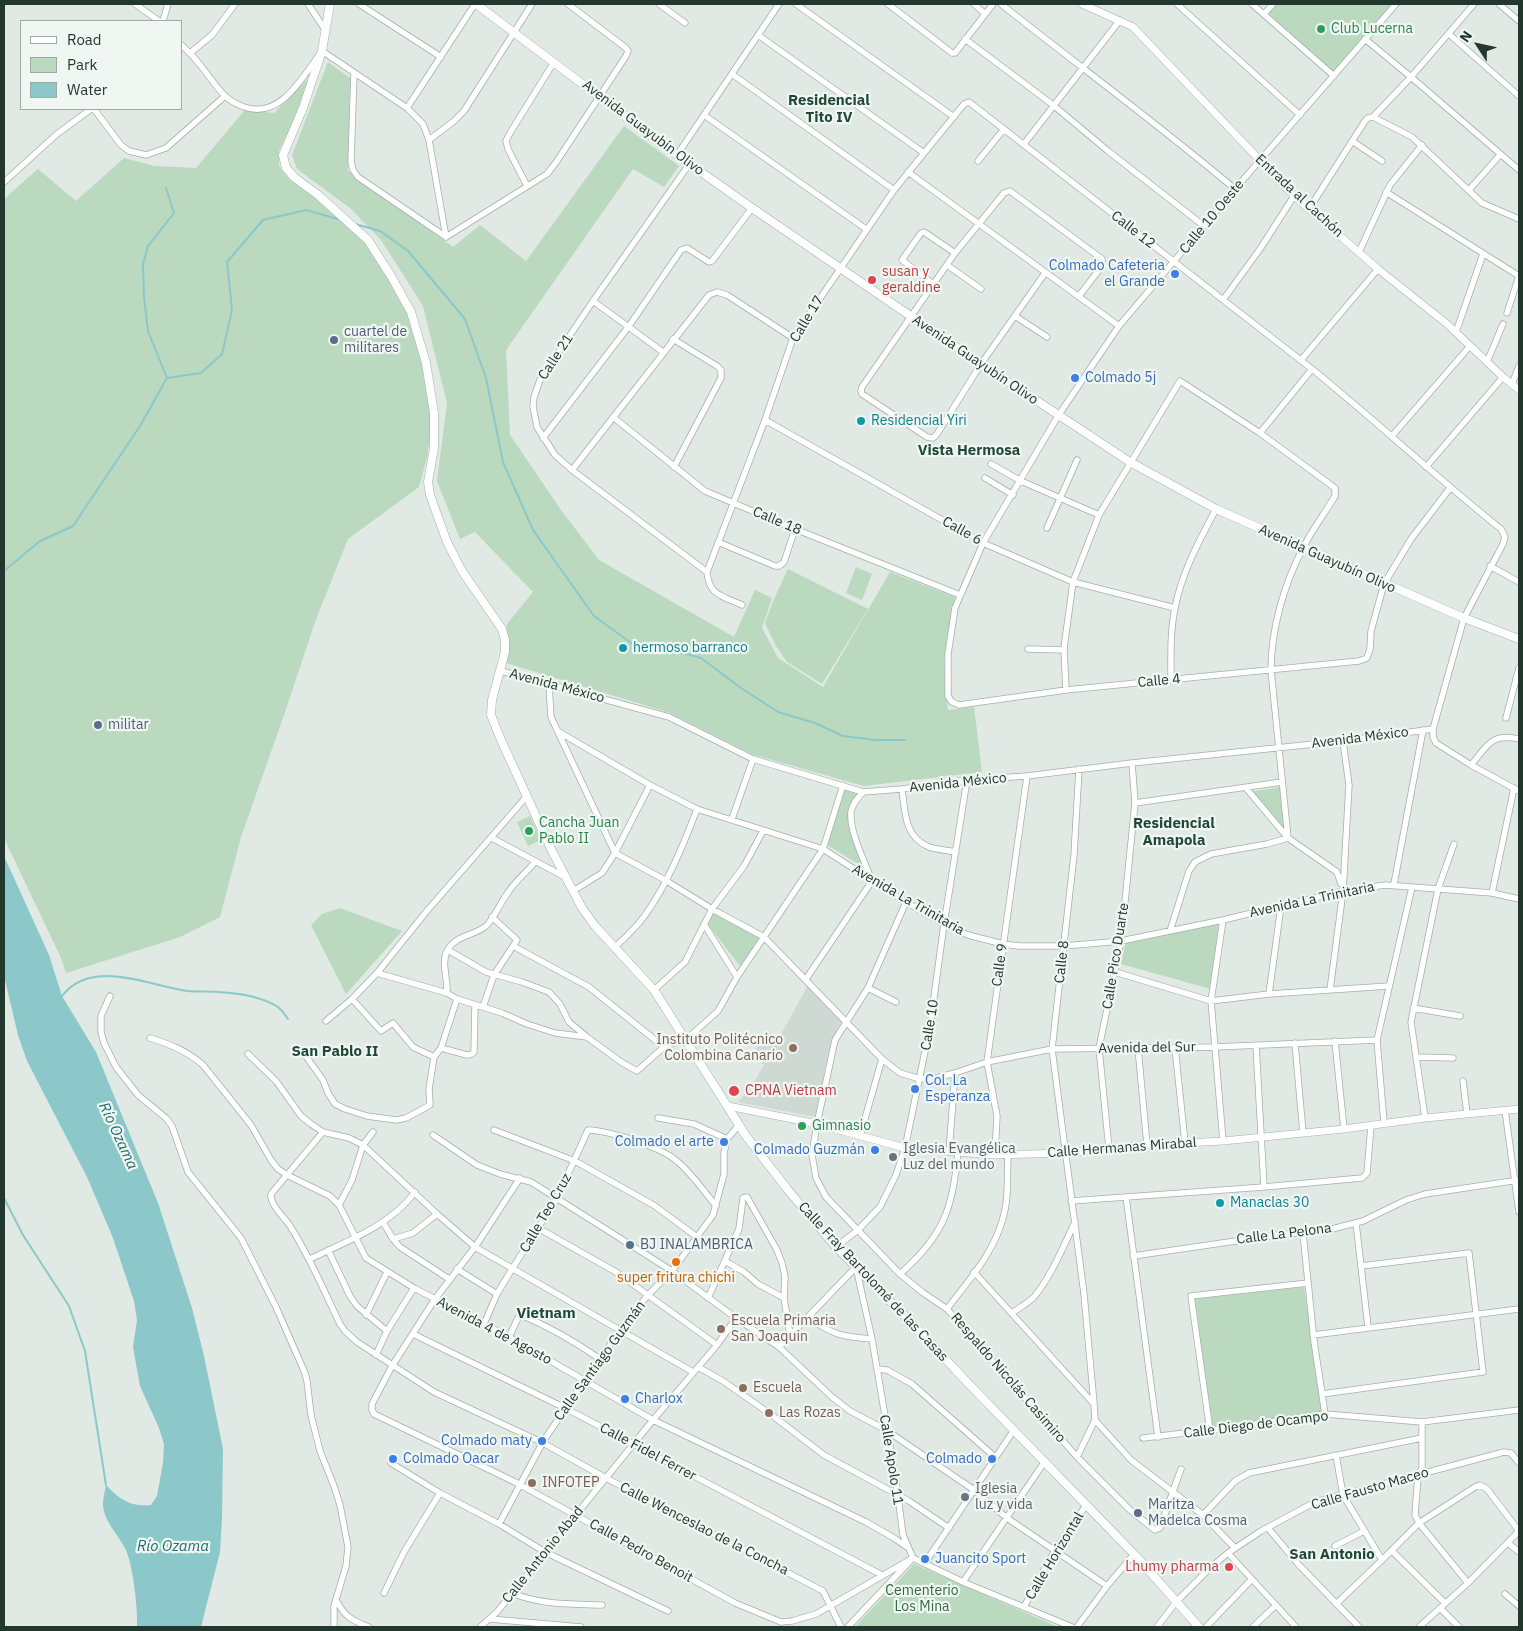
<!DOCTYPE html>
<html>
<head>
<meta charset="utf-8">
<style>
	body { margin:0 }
	#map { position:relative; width:1523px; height:1631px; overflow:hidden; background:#e0e9e4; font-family:"IBM Plex Sans",sans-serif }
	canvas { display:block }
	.frame { position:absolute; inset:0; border:5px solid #22382f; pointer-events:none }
	.legend { position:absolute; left:20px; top:20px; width:162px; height:90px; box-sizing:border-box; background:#f0f6f2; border:1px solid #9eaaa4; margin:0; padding:6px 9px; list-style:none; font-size:15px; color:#22382f }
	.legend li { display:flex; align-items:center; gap:10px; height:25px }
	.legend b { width:25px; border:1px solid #9eaaa4 }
	.north { position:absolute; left:1453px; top:20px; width:50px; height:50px; -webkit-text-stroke:4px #f0f6f2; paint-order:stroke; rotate:305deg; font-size:14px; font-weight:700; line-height:20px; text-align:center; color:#22382f }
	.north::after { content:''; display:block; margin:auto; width:18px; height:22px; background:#22382f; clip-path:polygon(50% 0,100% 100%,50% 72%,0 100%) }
</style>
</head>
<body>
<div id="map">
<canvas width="1523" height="1631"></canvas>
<div class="frame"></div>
<ul class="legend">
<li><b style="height:6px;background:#fff"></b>Road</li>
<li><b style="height:14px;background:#bad9bf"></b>Park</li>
<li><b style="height:14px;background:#8cc8ca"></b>Water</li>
</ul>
<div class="north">N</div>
</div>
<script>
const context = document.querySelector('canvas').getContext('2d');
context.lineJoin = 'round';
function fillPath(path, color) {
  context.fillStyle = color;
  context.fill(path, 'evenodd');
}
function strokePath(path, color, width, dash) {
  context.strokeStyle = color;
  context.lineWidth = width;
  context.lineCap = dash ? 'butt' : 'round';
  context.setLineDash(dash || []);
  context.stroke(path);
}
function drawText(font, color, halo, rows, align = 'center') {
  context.font = font + ' "IBM Plex Sans",sans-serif';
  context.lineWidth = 4.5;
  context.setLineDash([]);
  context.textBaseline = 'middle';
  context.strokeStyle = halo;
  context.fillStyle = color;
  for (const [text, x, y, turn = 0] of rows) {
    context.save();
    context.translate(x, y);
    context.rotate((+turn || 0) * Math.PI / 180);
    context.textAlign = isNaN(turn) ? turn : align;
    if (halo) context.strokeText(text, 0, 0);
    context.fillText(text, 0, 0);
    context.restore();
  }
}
const built = new Path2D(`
	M808 985 842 1021 831 1041 815 1117 738 1102 751 1087 764 1065 752 1056 766 1031 779 1038Z`);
const green = new Path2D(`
	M1276 4H1392L1334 72 1268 13Z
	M328 62 350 78 348 171 453 247 480 225 526 261 624 126 679 166 664 187 633 169 506 350 510 435 561 510 599 560 734 637 755 590 772 598 762 628 778 658 823 687 890 572 955 597 944 660 948 710 974 707 982 772 864 786 754 755 670 713 506 663 507 624 533 592 475 532 460 539 437 481 447 403 423 306 381 240 350 208 297 169 292 155Z
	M311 76 290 129 279 150V166L291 181 341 215 367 239 409 311 424 360 433 415 427 457 419 487 348 539 315 622 285 712 241 837 220 917 180 937 66 973 61 958 4 838V199L38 169 76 201 124 158 154 166 196 168 245 110 274 113Z
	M856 567 872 574 862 600 846 593Z
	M788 569 868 609 822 684 787 662 776 646 765 623 774 599Z
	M845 787 863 790 854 800 851 831 872 872 827 845Z
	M1280 787 1285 831 1249 792Z
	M530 816 541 840 528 846 517 822Z
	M715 906 762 935 740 966 707 923Z
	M340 908 402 931 346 994 311 925 322 914Z
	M1219 919 1211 989 1121 964 1127 937Z
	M1304 1287 1323 1412 1211 1427 1195 1299Z
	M914 1564 1058 1627H855Z`);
const water = new Path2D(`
	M4 856 49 955 62 996 96 1052 158 1203 192 1308 204 1356 223 1449 222 1519 220 1552 201 1627H137C138 1608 133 1567 126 1550 119 1535 103 1521 103 1504 103 1498 105 1491 106 1485 119 1499 130 1507 151 1505L157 1496 163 1463 164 1444 159 1428 140 1386 133 1347 137 1320 134 1301 113 1238 87 1177 27 1061 18 1035 4 976Z`);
const stream = new Path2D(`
	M166 188 174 213 148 246 143 264 144 298 148 331 167 378
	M355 224 380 231 408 251 465 319 486 378 503 462 533 530 594 616 634 645 678 652 701 658 741 688 778 712 815 723 843 736 875 740H905
	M4 571 40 541 73 526 140 426 167 378 201 373 222 354 232 310 227 262 263 220 306 210 341 220
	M62 996C92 957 149 986 188 991 198 992 209 991 219 992 238 993 262 997 278 1007 282 1010 285 1015 288 1019
	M4 1198 23 1235 69 1306 85 1351 106 1485`);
const minor = new Path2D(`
	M135 4 159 21
	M308 4 326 31
	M359 4 441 57
	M659 4 685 23
	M796 4 954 117
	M888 4 952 53H955L993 4
	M974 4 985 14
	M1001 4C1079 66 1159 125 1235 189
	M1177 4 1300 115
	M1252 4 1334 76
	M1396 4 1235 189 1119 326 1058 416 983 543 955 608 948 654V696L952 702 959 705 1066 690 1359 661 1367 658 1370 649 1371 631 1384 584 1411 539 1450 488
	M1499 4 1519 21
	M1264 14 1273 4
	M163 21 168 4
	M1449 34 1519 96
	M758 35 924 153
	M965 39 1053 105 1108 151 1204 226
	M1365 39 1411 77 1519 170
	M181 45C199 59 209 79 224 95 230 101 236 104 244 107 281 120 303 76 322 51L407 108 423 124 429 140 446 237
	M190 53 212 35 235 4
	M354 73 351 162 353 170 358 177 446 237
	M732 74 894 190
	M407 108 475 4
	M94 109 121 145 129 151 146 155 166 148 225 96
	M704 115 866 229
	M1373 117 1412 137 1482 203 1519 219
	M429 140 454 121 464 111 532 4
	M1352 141 1382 161
	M1024 144 1120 20
	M677 155 779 4
	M978 161 1004 129
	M690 163 593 301 540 380 534 397 533 407 537 427 555 455 572 470 707 572
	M908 172 1119 326
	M4 182 57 134 91 109
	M527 186 508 149 506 141 510 133 554 62
	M1469 190 1500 155
	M1386 192 1519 276
	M1309 209 1365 121 1368 118 1373 117 1411 77 1474 4
	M446 237 547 174 557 161 626 56 628 51 626 48 568 4
	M1359 252 1390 185 1422 145
	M947 265 981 289
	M1045 273 981 364 937 434 933 438 927 437 862 394 861 391 862 387 955 253 1004 193 1010 191 1102 259V266L1079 296
	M933 284 902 260 921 233 924 232 955 253
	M1223 300 1260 249 1294 196
	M593 301 663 352
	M1507 313 1519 276
	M1015 316 1047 337
	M1456 332 1483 254
	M673 339 717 366 721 370V378L674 467
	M1301 360 1378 269
	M1487 362 1503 324
	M1512 384 1519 366
	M613 417 705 491 795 529 960 595
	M765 420 983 543 1073 582 1175 608
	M1260 433 1312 369
	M1392 436 1470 346
	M543 438 629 326 681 250 687 248 709 262 712 261 752 208
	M991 464 1021 481 1099 515
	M1426 467 1503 377
	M572 470 709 295 717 292 727 295 793 338
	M985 478 1013 495
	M1047 528 1077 460
	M718 542 775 566H779L784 562 795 529
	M1490 566 1519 582
	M742 605C723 596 709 596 707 572L765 420 793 338 894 190 964 104 969 102 1312 369C1376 421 1436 477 1501 529L1505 537 1503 544 1464 618 1433 729V737L1436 743 1471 765 1519 791
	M1028 649 1064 650
	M501 671 669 717 753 759 863 792 902 789 967 780 1027 776 1132 763 1343 741 1433 729
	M1171 680C1171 656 1170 632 1175 608 1182 572 1199 541 1216 509
	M549 685 551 717 615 853 665 880 712 909 764 937 882 1059 900 1073 920 1079 936 1078 955 1073 987 1062 1052 1049 1215 1047 1377 1040
	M1066 690 1064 648 1073 582 1099 515 1180 381 1260 433 1335 488V496C1325 513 1312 530 1303 548 1284 584 1271 630 1271 670L1288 838 1267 844 1211 854 1195 862 1189 871 1170 931
	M1506 718 1519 668
	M559 732 650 785 697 809 823 849 906 902 944 924 968 935 1003 944 1019 946H1064L1121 941 1223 920 1343 891 1385 885 1492 893 1519 899
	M1471 765C1488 745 1491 733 1519 739
	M1246 788 1288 838 1337 872 1341 884
	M902 789C905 811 904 837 929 847 937 850 948 850 956 852
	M1135 803 1282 782
	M732 819 753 759
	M492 838 565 877
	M1394 884 1423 730
	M573 891 602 873 615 853 650 785
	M1492 893 1514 788
	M906 902 868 988 835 1040 817 1124 812 1155 816 1178 826 1197 900 1274 922 1292 947 1309 1077 1457 1130 1510 1155 1530 1160 1528 1181 1469
	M704 924 737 977
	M513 946 589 987 664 1047
	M614 948C623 940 631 932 639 923 663 894 684 844 697 809
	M448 950 486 972 522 982 549 992 560 1004 569 1022 587 1037
	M1115 972 1211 1001 1269 994 1389 986
	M377 973 447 993 457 999 502 1013 527 1024 555 1033 587 1037 621 1062 637 1071 664 1047 690 1036 718 1011 737 977 823 849 843 785
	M806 979 872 881C865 862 849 831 851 812 852 804 858 798 863 792
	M868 988 896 1002
	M654 990 685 962 712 909 744 866 763 831
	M1330 990 1343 891 1349 785 1343 741
	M447 993C448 979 441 963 447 951 455 935 474 936 486 926 493 920 501 902 507 894 514 882 526 873 535 862
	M1269 994 1281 906
	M110 996 101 1016V1032L104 1043 116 1067 138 1095 166 1118 172 1126 188 1172 241 1238 276 1307 305 1373 307 1381 311 1415 320 1451 334 1486 340 1505 348 1547 346 1566 334 1606V1627
	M352 999 381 1031 393 1023 413 1047 434 1057
	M483 1007 494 975 517 940 492 917
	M1413 1008 1460 1016
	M326 1021 352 999 377 973 426 912 527 796
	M150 1038C170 1044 187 1051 203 1065L251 1125 271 1160 278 1169 287 1175 330 1196 339 1205 366 1258 369 1260 414 1288 509 1337 653 1420 866 1522 894 1538 907 1547
	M1335 1041 1344 1129
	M1295 1043 1303 1133
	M1256 1045 1264 1187
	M1175 1047 1185 1143
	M441 1048 467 1055 472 1054 474 1052 475 1005
	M1138 1048 1147 1145
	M248 1054 276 1081 301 1116 311 1124 323 1132 349 1138 363 1145 437 1214 475 1247 693 1372
	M305 1055 323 1080 328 1093 335 1104 345 1109 367 1116 396 1120 406 1118 430 1105 429 1089 434 1057 441 1048 457 999
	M1416 1057 1453 1058
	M1463 1081 1467 1114
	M1505 1110 1519 1212
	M658 1118 694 1124 727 1139
	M1425 1118 1411 1022 1438 889 1454 844
	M1384 1123 1377 1040 1412 887
	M494 1130 575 1161 655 1206 697 1237
	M323 1132 271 1194C270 1205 284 1217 290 1226 310 1257 324 1291 340 1324L345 1331 357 1342 434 1392 543 1443 606 1478 823 1591 841 1627
	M433 1135 477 1165 500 1174 531 1182 672 1271 736 1318 779 1347 832 1397 850 1411 886 1430 974 1490 1007 1518 1107 1586
	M860 1136 882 1059
	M1223 1141 1211 1001 1223 920
	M1109 1149 1099 1048 1121 941 1135 803 1132 763
	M949 1152 955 1073
	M995 1155 997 1116 987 1062 1027 776
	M520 1178 475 1247 435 1299 392 1366 372 1404V1410L374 1414 515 1482 735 1603 781 1622 792 1621 816 1614 913 1558
	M1126 1197 1158 1437
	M1071 1201 1264 1187 1362 1178 1367 1173 1371 1126
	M339 1205 352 1180 363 1145 373 1132
	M383 1222 393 1239 400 1247 449 1279
	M1356 1223 1368 1327
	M538 1228 616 1272 717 1345
	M1303 1233 1314 1341 1325 1414
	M393 1239 413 1233 437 1214
	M836 1247 858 1230 880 1207 896 1175 905 1148 930 1027 944 924 967 780
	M328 1250 350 1296 357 1306 387 1331
	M1133 1256 1277 1235 1328 1230 1363 1221 1406 1200 1425 1194 1519 1180
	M310 1259C347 1241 390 1226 415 1192
	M725 1261 744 1272 758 1284 784 1298
	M856 1267 872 1339 896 1481 903 1535 913 1558
	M457 1269 497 1294
	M974 1272 1094 1404
	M900 1274C944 1235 952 1210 958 1153
	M708 1298 739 1229 743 1198 747 1197 777 1250 782 1263 785 1277 784 1298 790 1335
	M947 1309C968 1281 994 1253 1003 1218 1009 1198 1007 1175 1008 1153
	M1012 1313C1019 1308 1028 1303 1034 1297 1052 1275 1063 1247 1075 1222
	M366 1315 387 1272
	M809 1318C833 1335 843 1337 872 1339
	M484 1324 497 1294 512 1269 557 1198 588 1130C610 1131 662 1147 678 1162 692 1174 704 1191 716 1206
	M413 1334 565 1408 882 1575
	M1313 1335 1519 1309
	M509 1337 518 1318 521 1315C550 1327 574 1341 600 1359
	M779 1347 856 1267
	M376 1355 387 1331 414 1288
	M698 1367 723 1381 773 1416 824 1455 909 1501 949 1528
	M877 1369 887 1370 912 1384 995 1457
	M1322 1394 1483 1372 1469 1253 1361 1266
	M1095 1420 1131 1460 1203 1515 1235 1548
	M1422 1422V1468L1418 1476 1415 1515 1419 1523 1468 1583
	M1210 1431 1191 1296 1308 1283
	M1143 1438 1236 1427 1325 1414 1422 1422 1519 1410
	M1336 1455 1343 1495 1382 1560
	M1077 1457 1095 1420 1094 1404 1084 1294 1052 1049 1074 855 1079 769
	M391 1463 440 1493 499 1524 545 1552 668 1611
	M1203 1515 1235 1481 1249 1473 1422 1438
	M499 1524 544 1440 585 1380 629 1318 648 1295 672 1271 713 1215 724 1174V1153L727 1139 739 1125
	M1268 1528 1299 1565 1359 1627
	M1508 1543 1519 1552
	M1335 1546 1364 1531
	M1392 1551 1445 1603
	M1228 1553 1296 1627
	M913 1558 963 1582 1072 1627
	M925 1563 1014 1430
	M963 1582 1045 1461
	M384 1593 404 1552 440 1493
	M512 1593C540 1605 572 1604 602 1605
	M1505 1594 1519 1606
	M336 1600C345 1617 351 1620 369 1627
	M1336 1604 1382 1560 1419 1523 1475 1487 1480 1485 1487 1489 1519 1531
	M1024 1607 1055 1550 1087 1504
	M1440 1608 1459 1627
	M490 1619 581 1627
	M480 1627 497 1612 653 1420 717 1345 736 1318
	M848 1627 910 1561
	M1077 1627 1107 1586 1134 1554
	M1157 1627 1176 1602 1210 1568 1228 1553 1261 1531 1315 1502 1504 1452 1511 1453 1519 1463
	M1206 1627 1251 1580
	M1253 1627 1275 1606
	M1419 1627 1468 1583 1519 1531`);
const tertiary = new Path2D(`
	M1082 4 1133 27 1294 196 1378 269 1447 324 1503 377 1519 390
	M728 1106 817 1124 905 1148 995 1155 1066 1153 1147 1145 1223 1141 1344 1129 1425 1118 1519 1109`);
const secondary = new Path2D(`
	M330 4 322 51 303 108 283 155 286 168 295 178 317 194 368 240 391 276 411 312 426 363 434 413V448L428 482 430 495 447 542 462 571 502 629 505 640V652L492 700 491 715 501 740 552 851 582 908 595 926 654 990 746 1136 788 1190 836 1247 911 1322 965 1380 1134 1554 1199 1627
	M476 4 677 155 752 208 981 364 1130 462 1216 509 1464 618 1519 639`);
const markers = [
	[1321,29,5,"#2e9e5b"],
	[1175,274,5,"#3f7fe0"],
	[872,280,5,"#e0444e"],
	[334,340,5,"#5c6f8a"],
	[1075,378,5,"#3f7fe0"],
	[861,421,5,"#0f9aa8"],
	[623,648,5,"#0f9aa8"],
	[98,725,5,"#5c6f8a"],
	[529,831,5,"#2e9e5b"],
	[793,1048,5,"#8d6e63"],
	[915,1089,5,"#3f7fe0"],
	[734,1091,6,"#e0444e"],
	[802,1126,5,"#2e9e5b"],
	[724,1142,5,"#3f7fe0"],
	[875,1150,5,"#3f7fe0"],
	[893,1157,5,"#6b7280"],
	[1220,1203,5,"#0f9aa8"],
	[630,1245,5,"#5c6f8a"],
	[676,1262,5,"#e8710a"],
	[721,1329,5,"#8d6e63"],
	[743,1388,5,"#8d6e63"],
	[625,1399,5,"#3f7fe0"],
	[769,1413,5,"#8d6e63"],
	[542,1441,5,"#3f7fe0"],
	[393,1459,5,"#3f7fe0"],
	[992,1459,5,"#3f7fe0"],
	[532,1483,5,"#8d6e63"],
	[965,1497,5,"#6b7280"],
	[1138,1513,5,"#5c6f8a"],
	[925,1559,5,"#3f7fe0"],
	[1229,1567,5,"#e0444e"]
];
const leisureNames = [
	["Club Lucerna",1331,29],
	["Cancha Juan",539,823],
	["Pablo II",539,839],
	["Gimnasio",812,1126]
];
const streetNames = [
	["Avenida Guayubín Olivo",643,128,37],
	["Entrada al Cachón",1299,196,43],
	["Calle 10 Oeste",1212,217,-50],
	["Calle 12",1133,230,38],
	["Calle 17",807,319,-59],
	["Calle 21",556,357,-57],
	["Avenida Guayubín Olivo",975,360,34],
	["Calle 18",777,521,23],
	["Calle 6",962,531,29],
	["Avenida Guayubín Olivo",1327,559,24],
	["Calle 4",1159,681,-5],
	["Avenida México",557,686,15],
	["Avenida México",1360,738,-7],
	["Avenida México",958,783,-6],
	["Avenida La Trinitaria",908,900,30],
	["Avenida La Trinitaria",1312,900,-12],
	["Calle Pico Duarte",1116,956,-81],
	["Calle 8",1062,962,-84],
	["Calle 9",1000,965,-82],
	["Calle 10",930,1025,-81],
	["Avenida del Sur",1147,1048,-1],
	["Calle Hermanas Mirabal",1122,1148,-4],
	["Calle Teo Cruz",546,1213,-60],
	["Calle La Pelona",1284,1234,-7],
	["Calle Fray Bartolomé de las Casas",873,1282,47],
	["Avenida 4 de Agosto",494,1331,28],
	["Calle Santiago Guzmán",600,1361,-54],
	["Respaldo Nicolás Casimiro",1008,1378,49],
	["Calle Diego de Ocampo",1256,1425,-7],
	["Calle Fidel Ferrer",648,1452,28],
	["Calle Apolo 11",891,1460,81],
	["Calle Fausto Maceo",1370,1489,-16],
	["Calle Wenceslao de la Concha",704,1529,27],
	["Calle Pedro Benoit",641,1551,29],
	["Calle Antonio Abad",543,1555,-51],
	["Calle Horizontal",1055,1556,-59]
];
const shopNames = [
	["Colmado Cafeteria",1165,266],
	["el Grande",1165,282],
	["Colmado 5j",1085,378,"left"],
	["Col. La",925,1081,"left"],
	["Esperanza",925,1097,"left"],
	["Colmado el arte",714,1142],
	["Colmado Guzmán",865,1150],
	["Charlox",635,1399,"left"],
	["Colmado maty",532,1441],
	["Colmado Oacar",403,1459,"left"],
	["Colmado",982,1459],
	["Juancito Sport",935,1559,"left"]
];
const healthNames = [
	["susan y",882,272],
	["geraldine",882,288],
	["CPNA Vietnam",745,1091],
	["Lhumy pharma",1219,1567,"right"]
];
const serviceNames = [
	["cuartel de",344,332],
	["militares",344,348],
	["militar",108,725],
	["BJ INALAMBRICA",640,1245],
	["Maritza",1148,1505],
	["Madelca Cosma",1148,1521]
];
const cultureNames = [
	["Residencial Yiri",871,421],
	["hermoso barranco",633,648],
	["Manaclas 30",1230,1203]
];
const educationNames = [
	["Instituto Politécnico",783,1040,"right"],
	["Colombina Canario",783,1056,"right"],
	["Escuela Primaria",731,1321],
	["San Joaquin",731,1337],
	["Escuela",753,1388],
	["Las Rozas",779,1413],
	["INFOTEP",542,1483]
];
const worshipNames = [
	["Iglesia Evangélica",903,1149],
	["Luz del mundo",903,1165],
	["Iglesia",975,1489],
	["luz y vida",975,1505]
];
const foodNames = [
	["super fritura chichi",676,1278]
];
const parkNames = [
	["Cementerio",922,1591],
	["Los Mina",922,1607]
];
const neighbourhoodNames = [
	["Residencial",829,101],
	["Tito IV",829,118],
	["Vista Hermosa",969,451],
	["Residencial",1174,824],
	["Amapola",1174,841],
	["San Pablo II",335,1052],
	["Vietnam",546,1314],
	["San Antonio",1332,1555]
];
const waterNames = [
	["Río Ozama",118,1136,65],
	["Río Ozama",173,1547]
];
fillPath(built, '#ced9d3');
fillPath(green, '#bad9bf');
fillPath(water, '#8cc8ca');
strokePath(stream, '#8cc8ca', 2);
strokePath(minor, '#a3b0aa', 7);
strokePath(tertiary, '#a3b0aa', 8);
strokePath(secondary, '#a0b4aa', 9);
strokePath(minor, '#fff', 5.5);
strokePath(tertiary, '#fff', 7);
strokePath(secondary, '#fff', 8);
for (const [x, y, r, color] of markers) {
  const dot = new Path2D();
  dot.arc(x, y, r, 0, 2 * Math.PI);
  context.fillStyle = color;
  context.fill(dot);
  strokePath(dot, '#f0f6f2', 2);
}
drawText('14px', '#27864d', '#f0f6f2', leisureNames, 'left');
drawText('14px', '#22382f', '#f0f6f2', streetNames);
drawText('14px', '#366cbe', '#f0f6f2', shopNames, 'right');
drawText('14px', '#be3a42', '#f0f6f2', healthNames, 'left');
drawText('14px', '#4e5e75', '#f0f6f2', serviceNames, 'left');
drawText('14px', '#0d838f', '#f0f6f2', cultureNames, 'left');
drawText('14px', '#785e54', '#f0f6f2', educationNames, 'left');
drawText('14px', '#5b616d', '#f0f6f2', worshipNames, 'left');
drawText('14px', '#c56008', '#f0f6f2', foodNames);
drawText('14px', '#306b3f', '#f0f6f2', parkNames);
drawText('bold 15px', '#204839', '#f0f6f2', neighbourhoodNames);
drawText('italic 15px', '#226b6d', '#f0f6f2', waterNames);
</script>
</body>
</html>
